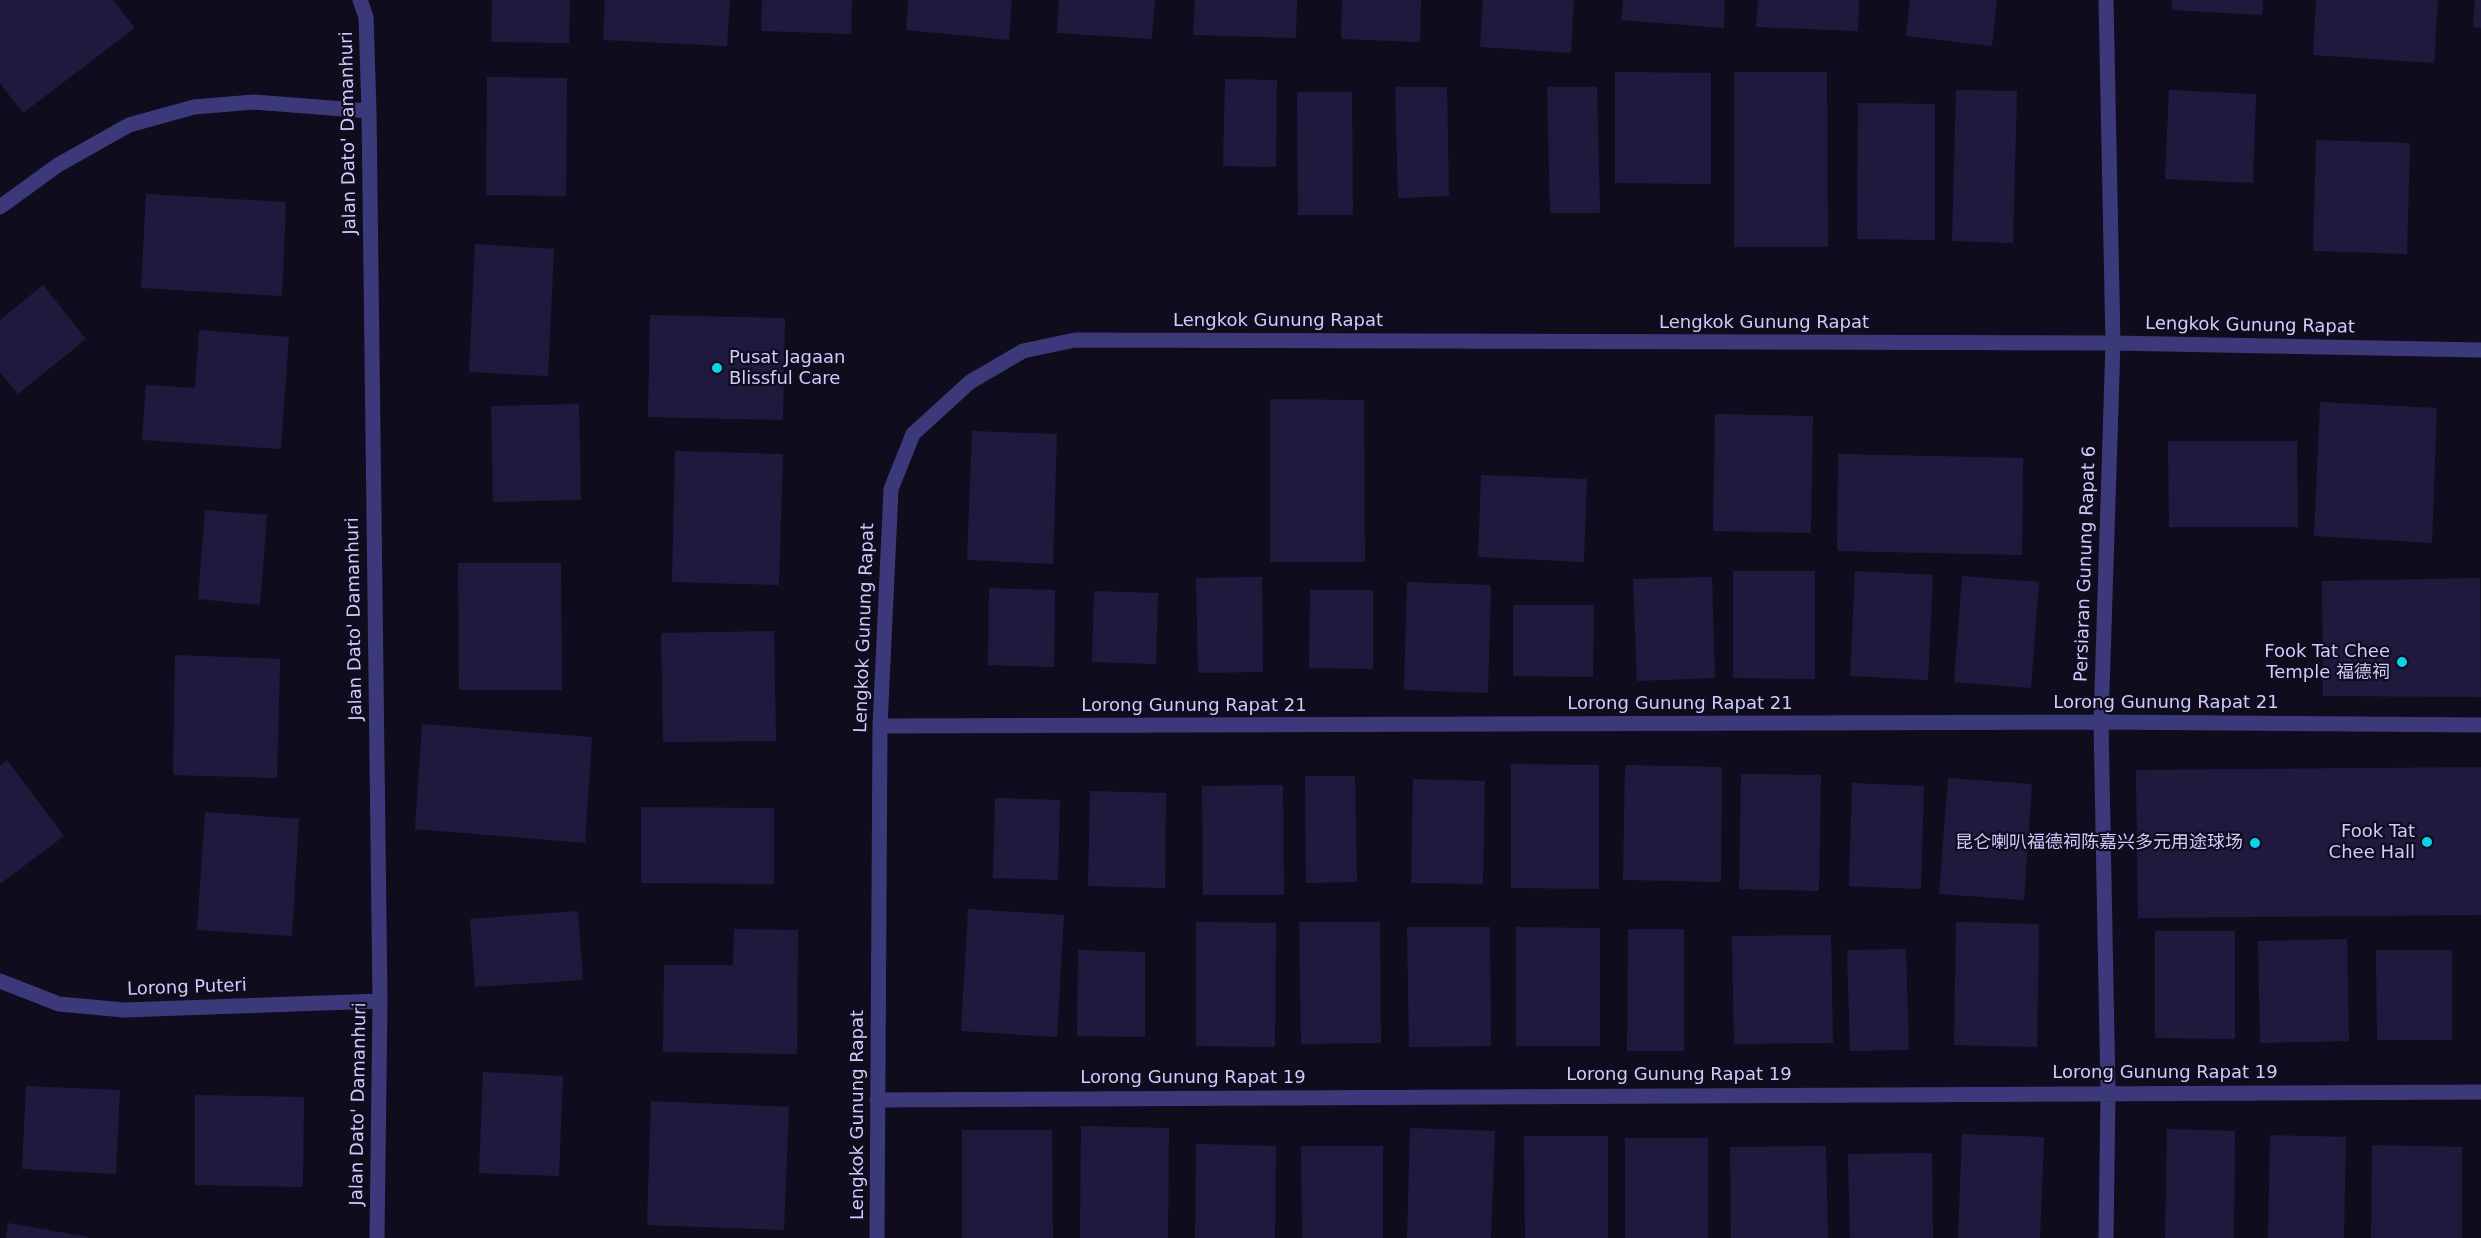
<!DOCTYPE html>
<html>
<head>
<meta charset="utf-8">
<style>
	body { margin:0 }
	canvas { display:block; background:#0f0c1d }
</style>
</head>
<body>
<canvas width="2481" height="1238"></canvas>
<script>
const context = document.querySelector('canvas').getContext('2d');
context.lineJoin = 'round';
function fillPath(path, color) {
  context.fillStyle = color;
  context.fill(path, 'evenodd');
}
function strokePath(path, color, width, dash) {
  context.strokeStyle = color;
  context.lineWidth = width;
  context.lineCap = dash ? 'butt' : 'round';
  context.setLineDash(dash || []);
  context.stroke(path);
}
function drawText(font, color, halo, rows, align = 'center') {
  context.font = font + ' "DejaVu Sans","Noto Sans SC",sans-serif';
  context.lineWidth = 4.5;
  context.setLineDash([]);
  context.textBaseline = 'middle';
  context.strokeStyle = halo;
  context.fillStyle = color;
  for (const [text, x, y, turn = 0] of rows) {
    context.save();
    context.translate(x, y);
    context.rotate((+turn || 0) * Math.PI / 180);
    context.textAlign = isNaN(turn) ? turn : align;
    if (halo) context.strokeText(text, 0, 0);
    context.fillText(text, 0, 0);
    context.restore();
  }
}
const building = new Path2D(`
	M0 0H113L135 28 23 113 0 83Z
	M492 0H570L569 43 491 42Z
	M605 0H730L727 46 603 40Z
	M762 0H852L851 34 761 31Z
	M908 0H1012L1009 40 906 30Z
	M1059 0H1155L1152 39 1057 33Z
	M1195 0H1297L1296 38 1193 35Z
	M1342 0H1421L1420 42 1341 39Z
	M1483 0H1574L1571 53 1480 47Z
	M1623 0H1725L1724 28 1621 20Z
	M1758 0H1859L1858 31 1756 27Z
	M1910 0H1997L1992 46 1906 36Z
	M2172 0H2263L2262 15 2172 10Z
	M2316 0H2438L2434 63 2313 55Z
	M2475 0H2481V28L2473 27Z
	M1615 72 1711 73V184L1615 183Z
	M1734 72H1827L1828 247H1734Z
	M487 77 567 78 566 196 486 195Z
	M1225 79 1277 80 1276 167 1223 166Z
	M1395 87H1447L1449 196 1398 198Z
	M1547 87H1597L1600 213H1550Z
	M1956 90 2017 91 2013 243 1952 241Z
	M2169 90 2256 94 2253 183 2165 179Z
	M1297 92H1352L1353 215H1298Z
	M1858 103 1935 104V240L1857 239Z
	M2316 140 2410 143 2407 254 2313 251Z
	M146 194 286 202 282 296 141 288Z
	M475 244 554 249 548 376 469 372Z
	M43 285 86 339 18 394 0 372V320Z
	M650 315 785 318 783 420 648 417Z
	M199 330 289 337 281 449 142 440 146 385 195 388Z
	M1270 399 1364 400 1365 562H1270Z
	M2320 402 2437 408 2432 543 2314 536Z
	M579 404 581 500 493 502 491 406Z
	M1715 414 1813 416 1811 533 1713 531Z
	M972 431 1057 434 1053 564 967 560Z
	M2168 441H2297L2298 527H2169Z
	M675 451 783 454 779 585 672 582Z
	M1838 454 2023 458 2022 555 1837 551Z
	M1481 475 1587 479 1584 562 1478 557Z
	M205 510 267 515 260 605 198 599Z
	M458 563H561L562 690H459Z
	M1733 571H1815V679L1733 678Z
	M1855 571 1933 575 1928 680 1850 676Z
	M1962 576 2039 582 2031 688 1954 682Z
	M1262 577 1263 672 1198 673 1196 578Z
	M1712 577 1715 678 1637 681 1633 579Z
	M2480 578 2481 697 2323 696 2322 581Z
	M1407 582 1491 585 1488 693 1404 690Z
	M989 588 1055 590 1054 667 988 665Z
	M1310 590H1373V669L1309 668Z
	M1094 591 1158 593 1156 664 1092 662Z
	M1513 605H1594L1593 677 1513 676Z
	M774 631 776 741 663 742 661 633Z
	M175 655 280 659 277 778 173 775Z
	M422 724 592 737 585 843 415 829Z
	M7 760 64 836 0 884V766Z
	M1511 764 1599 765V889L1511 888Z
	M1625 765 1722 767 1721 882 1623 880Z
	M2481 767V915L2138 918 2136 770Z
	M1741 774 1821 775 1819 891 1739 889Z
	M1305 776H1355L1357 882 1306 883Z
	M1948 778 2032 784 2024 900 1939 894Z
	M1413 779 1485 781 1483 884 1411 883Z
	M1852 783 1924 786 1921 889 1849 886Z
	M1283 785 1284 895H1203L1202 786Z
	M1090 791 1166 793 1165 888 1088 886Z
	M995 798 1060 800 1058 880 993 878Z
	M641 807 774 808V884L641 883Z
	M205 812 299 819 292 936 197 930Z
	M968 909 1064 915 1057 1037 961 1031Z
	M578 911 583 980 475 987 470 919Z
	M1196 922 1276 923 1275 1047 1196 1046Z
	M1299 922H1380L1381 1043 1301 1044Z
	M1956 922 2039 924 2037 1047 1954 1045Z
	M1407 927H1490L1491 1046 1409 1047Z
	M1516 927 1600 928V1046H1516Z
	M734 929 798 930 797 1054 663 1052 664 965H733Z
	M1628 929H1684V1051H1627Z
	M2155 931H2235V1039L2155 1038Z
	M1831 935 1833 1043 1734 1044 1732 936Z
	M2347 939 2349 1041 2260 1043 2258 941Z
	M1906 949 1909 1050 1850 1051 1847 950Z
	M1078 950 1145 952V1037L1077 1036Z
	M2376 950H2452V1040H2377Z
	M483 1072 563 1076 559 1176 479 1173Z
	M26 1086 120 1090 116 1174 22 1169Z
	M195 1095 304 1097 303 1187 195 1185Z
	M651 1101 789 1107 784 1230 647 1225Z
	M1081 1126 1169 1128 1168 1238H1080Z
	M1410 1128 1495 1131 1491 1238H1407Z
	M2167 1129 2235 1131 2234 1238H2165Z
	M962 1130H1052L1053 1238H962Z
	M1962 1134 2044 1137 2040 1238H1958Z
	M2270 1135 2346 1137 2344 1238H2268Z
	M1524 1136H1608V1238H1525Z
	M1625 1138H1708V1238H1625Z
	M1196 1144 1276 1146 1275 1238H1195Z
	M2372 1145 2462 1147V1238H2371Z
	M1301 1146H1383V1238H1302Z
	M1826 1146 1828 1238H1731L1730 1147Z
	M1932 1153 1933 1238H1850L1848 1154Z
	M8 1223 88 1237V1238H6Z`);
const minor = new Path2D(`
	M360 0 366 17 369 111 380 1001 377 1238
	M2106 0 2113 343 2101 722 2108 1092 2106 1238
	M0 207 58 165 129 125 194 107 254 102 369 111
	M880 726 2101 722 2481 725
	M0 981 59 1004 124 1010 380 1001
	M877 1100 2481 1092
	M877 1238 880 726 891 489 913 434 970 382 1023 351 1075 340 2113 343 2481 350`);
const markers = [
	[717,368,6,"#09d2ea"],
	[2402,662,6,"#09d2ea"],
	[2427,842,6,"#09d2ea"],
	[2255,843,6,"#09d2ea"]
];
const streetNames = [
	["Jalan Dato' Damanhuri",349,133,-91],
	["Lengkok Gunung Rapat",1278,321],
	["Lengkok Gunung Rapat",1764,323],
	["Lengkok Gunung Rapat",2250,326,1],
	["Persiaran Gunung Rapat 6",2086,564,-88],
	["Jalan Dato' Damanhuri",355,619,-91],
	["Lengkok Gunung Rapat",865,628,-88],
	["Lorong Gunung Rapat 21",2166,703],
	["Lorong Gunung Rapat 21",1680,704],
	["Lorong Gunung Rapat 21",1194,706],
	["Lorong Puteri",187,988,-2],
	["Lorong Gunung Rapat 19",2165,1073],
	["Lorong Gunung Rapat 19",1679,1075],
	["Lorong Gunung Rapat 19",1193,1078],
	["Jalan Dato' Damanhuri",359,1104,-89],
	["Lengkok Gunung Rapat",858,1115,-90]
];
const poiNames = [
	["Pusat Jagaan",729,358,"left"],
	["Blissful Care",729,379,"left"],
	["Fook Tat Chee",2390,652],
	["Temple 福德祠",2390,673],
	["Fook Tat",2415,832],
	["Chee Hall",2415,853],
	["昆仑喇叭福德祠陈嘉兴多元用途球场",2243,843]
];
fillPath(building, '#21193d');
strokePath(minor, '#3c397a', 15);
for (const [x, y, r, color] of markers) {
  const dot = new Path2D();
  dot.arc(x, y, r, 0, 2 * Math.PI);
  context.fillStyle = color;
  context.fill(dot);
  strokePath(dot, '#0f0c1d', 2);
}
drawText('18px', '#d0cafd', '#0f0c1d', streetNames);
drawText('18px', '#d0cafd', '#0f0c1d', poiNames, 'right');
</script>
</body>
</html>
